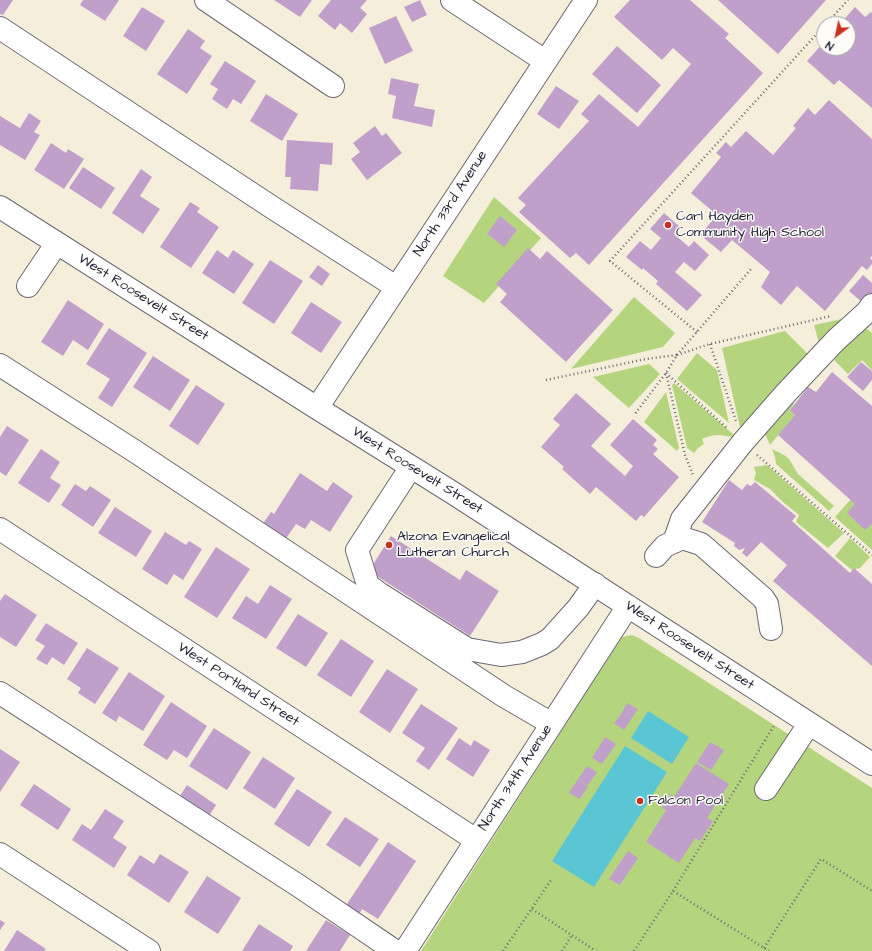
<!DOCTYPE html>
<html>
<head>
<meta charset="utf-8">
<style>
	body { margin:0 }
	#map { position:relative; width:872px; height:951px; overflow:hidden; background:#f5eedb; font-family:"Architects Daughter",sans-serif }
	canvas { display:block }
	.north { position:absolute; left:816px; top:16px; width:40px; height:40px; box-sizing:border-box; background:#fdfcf7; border:1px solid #a5a5ac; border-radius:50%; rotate:213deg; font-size:11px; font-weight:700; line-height:16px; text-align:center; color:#22223b }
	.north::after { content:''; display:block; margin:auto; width:14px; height:18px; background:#c8321e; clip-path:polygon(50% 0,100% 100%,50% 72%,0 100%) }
</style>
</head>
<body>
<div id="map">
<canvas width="872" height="951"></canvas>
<div class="north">N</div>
</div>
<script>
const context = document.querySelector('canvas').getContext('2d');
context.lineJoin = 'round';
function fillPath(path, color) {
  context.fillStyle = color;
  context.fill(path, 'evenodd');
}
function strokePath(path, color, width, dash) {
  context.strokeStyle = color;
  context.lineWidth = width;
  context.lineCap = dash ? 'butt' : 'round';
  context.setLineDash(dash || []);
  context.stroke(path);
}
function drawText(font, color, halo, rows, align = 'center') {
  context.font = font + ' "Architects Daughter",sans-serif';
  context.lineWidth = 3;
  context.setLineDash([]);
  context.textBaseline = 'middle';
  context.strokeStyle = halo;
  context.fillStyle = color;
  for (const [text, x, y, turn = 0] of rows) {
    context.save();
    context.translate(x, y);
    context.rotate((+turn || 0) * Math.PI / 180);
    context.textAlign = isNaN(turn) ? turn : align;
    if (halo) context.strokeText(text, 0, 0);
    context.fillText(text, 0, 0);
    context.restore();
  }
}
const green = new Path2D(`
	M494 197 541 238 484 303 443 276Z
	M634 297 675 333 663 347 571 369Z
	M851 317 819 343 814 325Z
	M864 327 872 333V370L862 360 848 374 834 360 841 351 839 349Z
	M785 331 808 354 744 428 740 427 722 348Z
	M697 353 717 370 729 423 677 379Z
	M649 364 660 374 629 408 593 377Z
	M674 383 733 434 732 437C719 434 713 434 702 439L704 444 698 448 694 453 687 448 672 385Z
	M666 392 679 448 677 451 644 422Z
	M790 401 794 404 790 410 795 415 770 445 766 436 763 432Z
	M772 449 784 455 789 459 798 474 834 506 829 511 776 464 775 457Z
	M767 465 844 533 828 548 796 522 799 515 784 503 770 489 754 480 756 473 754 467Z
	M851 499 872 524V550L835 517Z
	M850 538 870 557 860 568 852 570 835 556Z
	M632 635 639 638 872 788V951H421L617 644 622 637Z`);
const water = new Path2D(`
	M648 711 689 737 672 764 631 738Z
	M625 746 667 772 594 887 552 861Z`);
const building = new Path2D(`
	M0 0H13L3 15 0 14Z
	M83 0H119L105 21 80 5Z
	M274 0H312L300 17Z
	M331 0H367L360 8 367 14 352 33 340 23 335 30 318 16Z
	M420 0 427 15 412 22 404 7Z
	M630 0H690L729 34 725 38 763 73 589 265 576 253 570 258 519 212 526 205 518 198 589 121 581 114 599 94 638 127 691 64 673 48 662 60 614 17Z
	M718 0H826L778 54Z
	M142 7 165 21 146 51 123 36Z
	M855 7 865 17 871 12 872 13V108L839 80 834 85 807 61 824 42V48H848V24H840Z
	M396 16 413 51 385 64 369 28Z
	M188 29 205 41 200 48 212 56 187 94 157 74Z
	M617 46 661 85 637 113 592 74Z
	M225 61 256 81 241 104 233 99 227 109 212 99 218 89 210 84Z
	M391 78 419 84 414 106 435 110 432 127 392 118 396 96 388 94Z
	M556 86 579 101 559 129 537 114Z
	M266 94 298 114 282 141 250 121Z
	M829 100 872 139V256L870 258 872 260V264L867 270 862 266 825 311 797 286 781 305 761 287 770 272 732 240 721 252 700 235 717 215 691 193 721 157 716 153 726 142 731 147 746 131 773 155 796 128 793 126 808 108 815 115Z
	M29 113 41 121 34 132 40 135 25 160 0 145V116L20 128Z
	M375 126 382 136 386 133 402 153 367 180 351 159 360 152 353 143Z
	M287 140 333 143 332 165 320 164 318 191 290 189 291 177H285Z
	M51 143 66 153 68 149 84 159 64 189 34 170Z
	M83 167 115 188 101 209 69 188Z
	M141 169 152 177 140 196 160 209 143 234 112 213Z
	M190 202 200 208 197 212 219 227 191 268 160 247Z
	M664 213 680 227 674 234 689 247 694 241 709 255 695 271 684 262 675 272 702 295 687 311 656 284 658 281 643 268 642 270 626 257 640 241 651 250 661 238 650 229Z
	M500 216 517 230 504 247 487 234Z
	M528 248 540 259 547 251 613 310 566 362 500 302 507 294 496 284Z
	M217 250 228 258 233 250 254 264 234 294 202 273Z
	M270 260 303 281 274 324 242 303Z
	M318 265 330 274 322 286 309 277Z
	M863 275 872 283V296L864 304 849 291Z
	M68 300 104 324 88 350 73 340 63 356 41 342Z
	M311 302 342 322 321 353 291 333Z
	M109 328 147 353 112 407 98 398 110 379 86 364Z
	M153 356 190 380 170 411 133 387Z
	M861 362 872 371V380L863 391 847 377Z
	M832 372 872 406V524L865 530 847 513 855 504 778 435 795 415 790 410 808 387 816 392Z
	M196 385 225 404 198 445 169 426Z
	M576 393 611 424 591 446 625 476 633 466 610 445 633 419 657 440 653 445 658 449 653 454 679 477 644 517 641 515 636 521 596 487 590 494 562 469 564 467 541 447 560 425 553 419Z
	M7 426 29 440 6 476 0 472V437Z
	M41 449 60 462 50 478 61 485 49 503 18 483Z
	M300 473 327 491 333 482 353 496 330 532 311 520 305 529 296 524 285 540 262 525 271 512 274 514Z
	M729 480 742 490 747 484 751 486 755 482 796 516 792 521 850 573 854 568 872 584V666L773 581 787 565 761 542 747 557 742 553 745 548 739 550 734 546 735 543 702 522Z
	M75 484 86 491 90 486 111 500 93 527 61 505Z
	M115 507 152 531 136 557 98 533Z
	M165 532 186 545 189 541 202 549 183 580 174 574 167 585 142 569Z
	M391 536 460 580 466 570 499 591 470 636 369 571Z
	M216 547 250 569 217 618 184 597Z
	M270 585 292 599 266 639 232 618 246 596 258 604Z
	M5 594 37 615 16 647 0 637V601Z
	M298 614 328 633 306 667 276 648Z
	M46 623 78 643 64 665 52 657 47 665 36 659 45 646 35 640Z
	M341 639 374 661 351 697 317 675Z
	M87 648 119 668 95 704 78 693 81 688 67 679Z
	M387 669 418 689 390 733 359 712Z
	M129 672 165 696 143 731 119 716 116 722 102 713Z
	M171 702 207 726 187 758 174 750 167 760 143 745Z
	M627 703 638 709 624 730 614 723 622 713Z
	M421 704 458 728 429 770 416 761 425 748 402 733Z
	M214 728 251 752 227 790 189 766Z
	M605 737 616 744 602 764 592 758Z
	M459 738 471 746 474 740 490 750 473 777 446 759Z
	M710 742 724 750 711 770 697 762Z
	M0 749 20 762 0 792Z
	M263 757 295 778 275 809 243 788Z
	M696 763 729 784 707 818 713 821 700 841 695 838 679 863 646 842 666 810 662 808 671 794 674 797Z
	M587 766 597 772 588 785 578 779Z
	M578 779 588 786 580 799 569 793Z
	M34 784 71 809 58 830 20 805Z
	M187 785 216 805 207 819 178 799Z
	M297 789 332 812 309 847 274 824Z
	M105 809 124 821 113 838 127 847 114 868 72 840 82 824 91 830Z
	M345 817 379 839 360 867 326 845Z
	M388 842 416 861 378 919 362 909 358 916 345 907Z
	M628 851 638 858 620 885 609 879Z
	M160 854 189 872 169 903 127 875 140 855 154 864Z
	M207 876 241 898 218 934 184 912Z
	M0 920 5 923 0 930Z
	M326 920 350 935 340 951H306Z
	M259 924 293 946 290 951H242Z
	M17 930 46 949 44 951H4Z`);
const path = new Path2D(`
	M826 24 848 0
	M697 332 610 261 824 26
	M710 344 736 421
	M677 355 710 344 831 316
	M677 355 751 269
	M666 373 728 429
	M666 373 685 455 693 475
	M546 380 646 359 677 355 666 373 634 415
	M757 455 872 555
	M673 891 775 724
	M532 909 596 951
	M764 948 821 859 872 891
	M503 951 551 880
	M562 951 572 935
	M634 951 673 891 769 951`);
const minor = new Path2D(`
	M206 0 333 86
	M452 0 545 61
	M0 28 270 206 396 287
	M0 207 317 408 453 493 872 764
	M28 286 57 243
	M0 365 136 452 504 696 552 724
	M317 408 586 0
	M411 467 357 550 368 585 380 594 467 649 501 655 522 652 542 644 550 639 578 608 595 584
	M0 529 476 840
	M674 542 682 519 743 442 786 393 836 340 867 312 872 305
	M656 556 665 546 682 538 701 544 763 598 767 604 771 629
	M0 693 299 886 395 951
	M766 789 809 724
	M0 854 149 951
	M405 951 628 606`);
const markers = [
	[668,225,4,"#c8321e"],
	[389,545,4,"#c8321e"],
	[640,801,4,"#c8321e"]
];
const streetNames = [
	["North 33rd Avenue",451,204,-57],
	["West Roosevelt Street",143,298,32],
	["West Roosevelt Street",417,471,32],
	["West Roosevelt Street",689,646,33],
	["West Portland Street",238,685,33],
	["North 34th Avenue",516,778,-57]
];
const poiNames = [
	["Carl Hayden",676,217],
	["Community High School",676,233],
	["Alzona Evangelical",397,537],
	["Lutheran Church",397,553],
	["Falcon Pool",648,801]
];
fillPath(green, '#b4d57d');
fillPath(water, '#5ac6d4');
fillPath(building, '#c0a0cb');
strokePath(minor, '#6c6973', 24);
strokePath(path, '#6c6973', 2.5, [1, 3]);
strokePath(minor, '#fff', 22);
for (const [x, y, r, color] of markers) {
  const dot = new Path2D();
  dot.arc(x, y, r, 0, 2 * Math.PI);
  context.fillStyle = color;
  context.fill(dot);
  strokePath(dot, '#fdfcf7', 1.5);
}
drawText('14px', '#22223b', '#fdfcf7', streetNames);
drawText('14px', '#22223b', '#fdfcf7', poiNames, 'left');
</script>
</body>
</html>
